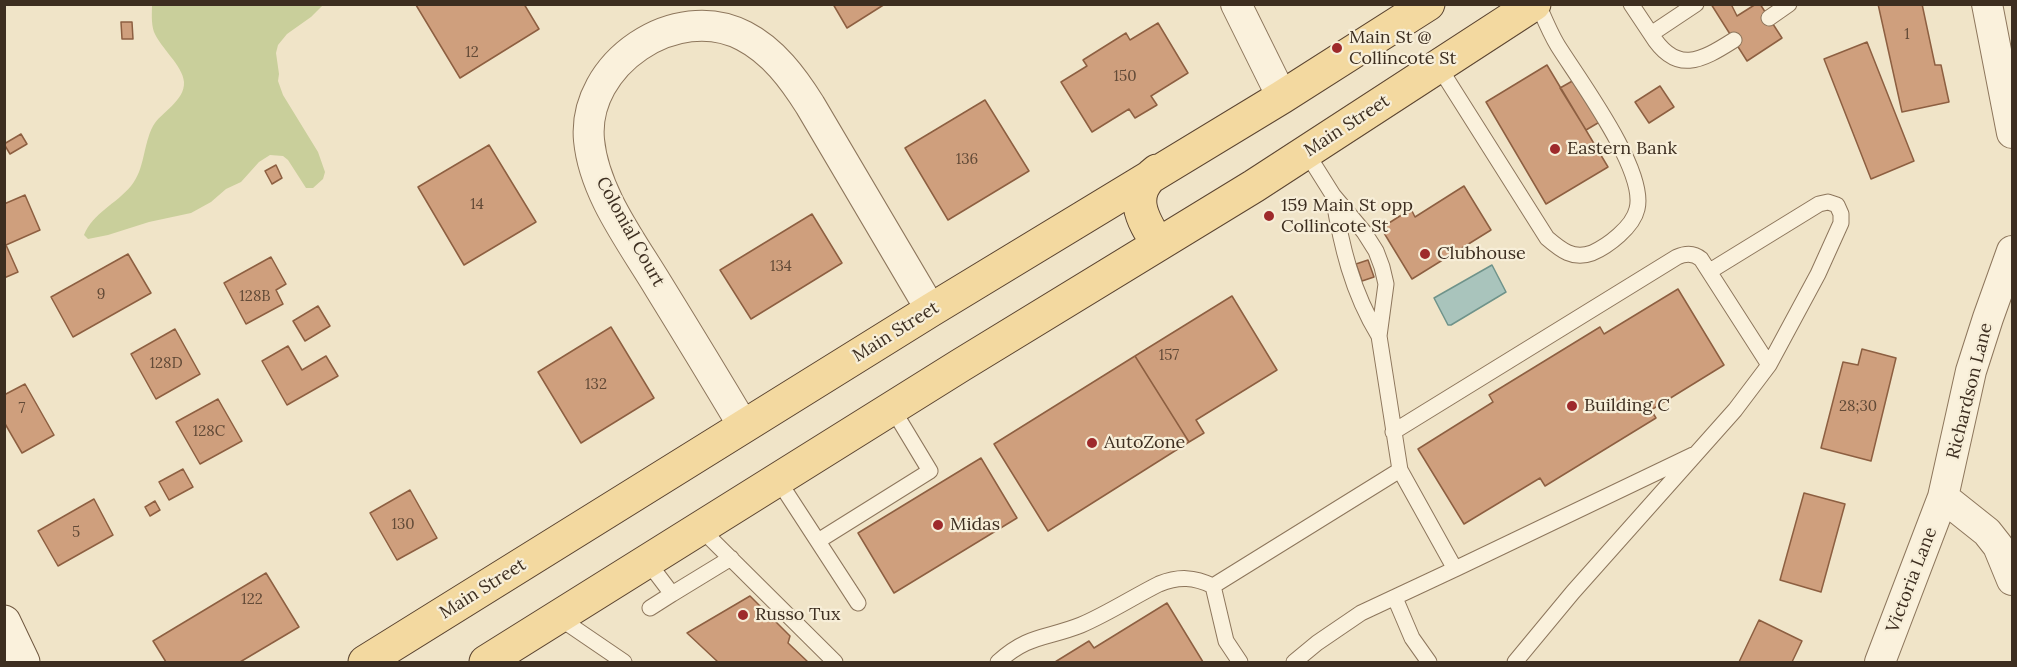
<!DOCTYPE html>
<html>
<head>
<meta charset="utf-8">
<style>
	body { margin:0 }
	#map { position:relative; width:2017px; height:667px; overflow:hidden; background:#f0e4c8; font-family:Lora,serif }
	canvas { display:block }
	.frame { position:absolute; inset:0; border:6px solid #3d2e20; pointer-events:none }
</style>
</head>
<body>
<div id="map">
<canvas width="2017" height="667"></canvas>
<div class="frame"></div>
</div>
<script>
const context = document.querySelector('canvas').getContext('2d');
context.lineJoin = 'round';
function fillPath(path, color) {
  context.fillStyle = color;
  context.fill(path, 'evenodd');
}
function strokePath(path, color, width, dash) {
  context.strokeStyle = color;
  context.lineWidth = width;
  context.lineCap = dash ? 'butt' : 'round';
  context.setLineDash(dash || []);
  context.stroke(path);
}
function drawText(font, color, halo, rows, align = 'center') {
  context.font = font + ' Lora,serif';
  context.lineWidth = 4.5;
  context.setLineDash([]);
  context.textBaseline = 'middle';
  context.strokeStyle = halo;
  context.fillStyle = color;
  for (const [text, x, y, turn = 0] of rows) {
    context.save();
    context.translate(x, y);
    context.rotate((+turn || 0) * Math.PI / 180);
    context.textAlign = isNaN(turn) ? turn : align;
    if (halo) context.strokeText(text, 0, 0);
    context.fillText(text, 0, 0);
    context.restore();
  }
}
const green = new Path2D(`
	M152 5H323L311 17 287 34 278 45 276 53 279 74 278 81 283 95 318 152 325 172 323 179 313 188H306L288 160 283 156 270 155 259 162 241 182 226 189 211 202 191 213 149 222 108 235 88 239 84 235C93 213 116 204 131 186 145 169 143 145 153 126 161 112 185 101 184 82 183 66 160 47 154 32 151 23 152 13 152 5Z`);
const water = new Path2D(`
	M1492 265 1506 292 1451 325H1448L1434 298Z`);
const building = new Path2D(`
	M524 4 539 29 460 78 416 5Z
	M833 4H885L847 28Z
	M1711 4H1760L1782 38 1747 61Z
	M1731 4H1756L1737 16Z
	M1878 4H1922L1935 65H1941L1949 102 1902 112Z
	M121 22H132L133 39H122Z
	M1158 23 1188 73 1151 96 1157 105 1135 118 1129 109 1092 132 1061 82 1087 66 1083 60 1126 33 1130 40Z
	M1867 42 1914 161 1871 179 1824 59Z
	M1547 65 1608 167 1546 204 1486 102Z
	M1583 75 1608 117 1586 130 1560 88Z
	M1660 86 1674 107 1649 123 1635 102Z
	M985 100 1029 171 948 220 905 148Z
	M21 134 27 144 10 154 4 144Z
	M489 145 536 222 464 265 418 187Z
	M276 165 282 178 272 184 265 171Z
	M1464 186 1491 230 1412 279 1381 228 1411 209 1415 217Z
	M25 195 40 230 6 245 18 272 4 278V204Z
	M812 214 842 263 751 319 720 270Z
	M128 254 151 293 73 337 51 297Z
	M271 257 286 284 276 290 283 304 246 324 224 283Z
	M1368 260 1374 277 1362 281 1356 264Z
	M1678 289 1724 365 1651 410 1656 418 1545 486 1540 478 1464 524 1418 449 1493 402 1489 395 1600 327 1604 334Z
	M1232 296 1277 370 1196 420 1204 433 1189 442 1135 356Z
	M318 306 330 326 305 341 293 321Z
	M611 327 654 398 581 443 538 372Z
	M175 329 200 374 156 399 131 354Z
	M288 346 302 370 326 356 338 376 287 405 262 361Z
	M1862 349 1896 358 1871 461 1821 448 1843 362 1858 365Z
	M1135 356 1189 442 1048 531 994 444Z
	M25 384 54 435 22 453 4 422V395Z
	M218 399 242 441 200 464 176 422Z
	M981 458 1017 518 894 593 858 533Z
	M183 469 193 487 169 500 159 482Z
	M410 490 437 538 397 560 370 513Z
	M1804 493 1845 504 1821 592 1780 580Z
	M94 499 113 535 58 566 38 531Z
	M155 501 160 510 150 516 145 507Z
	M266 573 299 627 240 662H166L153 641Z
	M750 596 790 636 788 643 808 662H718L687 633Z
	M1167 603 1203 662H1055L1089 641 1094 648Z
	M1759 620 1802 641 1792 662H1739Z`);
const service = new Path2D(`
	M1631 4 1651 34 1696 4
	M1769 18 1789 4
	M1651 34C1676 75 1701 61 1734 40
	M1439 67 1547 238C1561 250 1573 260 1592 253 1608 246 1633 227 1637 209 1647 171 1580 81 1558 46 1550 33 1544 18 1538 4
	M1306 152 1333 195
	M1393 432 1677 257C1686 253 1694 253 1701 259L1769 365
	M778 480 858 603
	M700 528 835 662
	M818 541 930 471 892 408
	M647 561 672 594 731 558
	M1455 569 1693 455
	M1395 598 1412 638 1429 662
	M650 608 672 594
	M558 617 624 662
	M998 662C1029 634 1046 639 1081 625 1107 614 1133 597 1159 584 1179 576 1194 577 1213 586
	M1240 662 1226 641 1213 586 1400 470
	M1294 662 1317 643 1361 613 1455 569 1400 470 1379 336 1386 284 1382 267 1376 251 1364 232 1333 195C1341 245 1352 292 1379 336
	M1515 662 1573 592 1735 410 1769 365 1818 274 1841 223V214L1837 205 1828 202 1819 204 1710 271`);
const minor = new Path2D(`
	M1236 4 1282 97
	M1987 4 2012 133
	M744 427C716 380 688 334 659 287 632 242 594 193 589 140 582 64 676 0 744 36 773 51 793 78 810 105L931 310
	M1943 497 1987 532 1998 546 2012 580
	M1880 662 1943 497 1971 371 1988 318 2012 251`);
const secondary = new Path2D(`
	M4 622 23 662`);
const primary = new Path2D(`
	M1157 171C1127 194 1142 219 1158 244
	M365 662 931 310 1282 97 1428 4
	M486 662 961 365 1254 186 1534 4`);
const markers = [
	[1337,48,6,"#9e2a2b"],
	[1555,149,6,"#9e2a2b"],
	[1269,216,6,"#9e2a2b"],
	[1425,254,6,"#9e2a2b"],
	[1572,406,6,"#9e2a2b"],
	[1092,443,6,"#9e2a2b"],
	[938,525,6,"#9e2a2b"],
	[743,615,6,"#9e2a2b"]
];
const numberNames = [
	["1",1907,35],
	["12",472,53],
	["150",1125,77],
	["136",967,160],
	["14",477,205],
	["134",781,267],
	["9",101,295],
	["128B",255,297],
	["157",1169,356],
	["128D",166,364],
	["132",596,385],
	["28;30",1858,407],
	["7",22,409],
	["128C",209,432],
	["130",403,525],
	["5",76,533],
	["122",252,600]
];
const poiNames = [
	["Main St @",1349,38],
	["Collincote St",1349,59],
	["Eastern Bank",1567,149],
	["159 Main St opp",1281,206],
	["Collincote St",1281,227],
	["Clubhouse",1437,254],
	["Building C",1584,406],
	["AutoZone",1104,443],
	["Midas",950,525],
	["Russo Tux",755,615]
];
const streetNames = [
	["Main Street",1347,126,-33],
	["Colonial Court",630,232,61],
	["Main Street",896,332,-32],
	["Richardson Lane",1970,391,-76],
	["Victoria Lane",1912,580,-69],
	["Main Street",483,589,-32]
];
fillPath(green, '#c9cf9b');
fillPath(water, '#a9c4bc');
strokePath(water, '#6f938a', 1.5);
fillPath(building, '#cf9f7d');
strokePath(building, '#8d5f41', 1.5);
strokePath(service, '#8d765c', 17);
strokePath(minor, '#8d765c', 32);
strokePath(secondary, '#6f573f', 35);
strokePath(primary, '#5b4430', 35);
strokePath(service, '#faf1dc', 15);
strokePath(minor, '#faf1dc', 30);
strokePath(secondary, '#faf1dc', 33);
strokePath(primary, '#f3d9a0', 33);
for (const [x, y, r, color] of markers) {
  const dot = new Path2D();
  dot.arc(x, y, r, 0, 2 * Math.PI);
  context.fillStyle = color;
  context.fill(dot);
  strokePath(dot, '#f7eed8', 2);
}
drawText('15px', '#624a37', null, numberNames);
drawText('18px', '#3d2e20', '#f7eed8', poiNames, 'left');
drawText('18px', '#3d2e20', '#f7eed8', streetNames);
</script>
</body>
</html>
